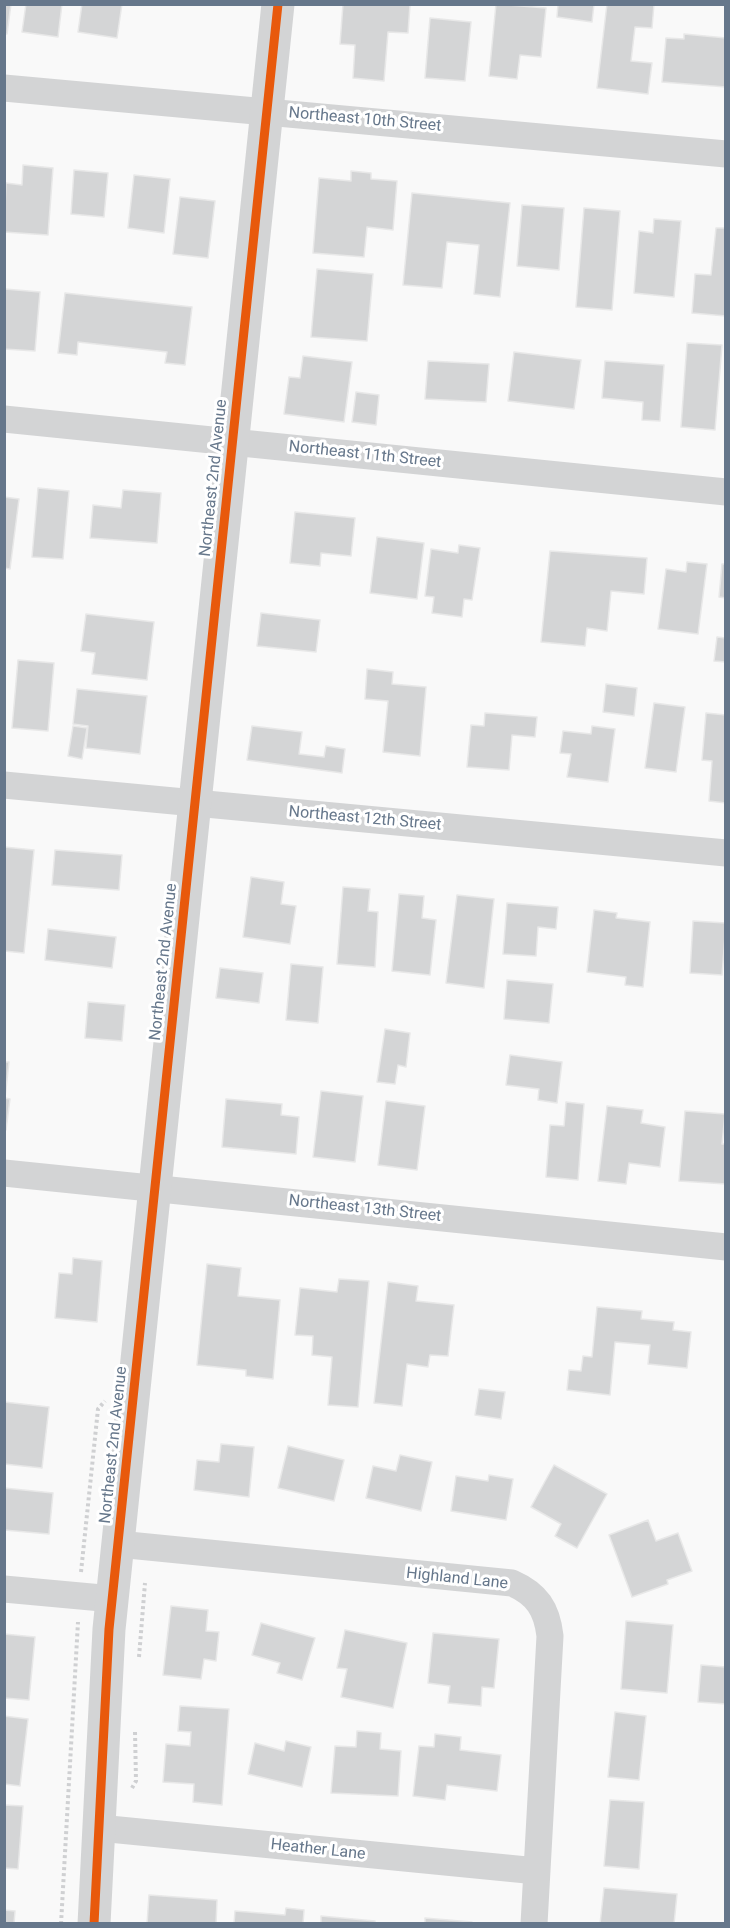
<!DOCTYPE html>
<html>
<head>
<meta charset="utf-8">
<style>
	body { margin:0 }
	#map { position:relative; width:730px; height:1928px; overflow:hidden; background:#f9f9f9; font-family:Roboto,sans-serif }
	canvas { display:block }
	.frame { position:absolute; inset:0; border:6px solid #66778b; pointer-events:none }
</style>
</head>
<body>
<div id="map">
<canvas width="730" height="1928"></canvas>
<div class="frame"></div>
</div>
<script>
const context = document.querySelector('canvas').getContext('2d');
context.lineJoin = 'round';
function fillPath(path, color) {
  context.fillStyle = color;
  context.fill(path, 'evenodd');
}
function strokePath(path, color, width, dash) {
  context.strokeStyle = color;
  context.lineWidth = width;
  context.lineCap = dash ? 'butt' : 'round';
  context.setLineDash(dash || []);
  context.stroke(path);
}
function drawText(font, color, halo, rows, align = 'center') {
  context.font = font + ' Roboto,sans-serif';
  context.lineWidth = 6;
  context.setLineDash([]);
  context.textBaseline = 'middle';
  context.strokeStyle = halo;
  context.fillStyle = color;
  for (const [text, x, y, turn = 0] of rows) {
    context.save();
    context.translate(x, y);
    context.rotate((+turn || 0) * Math.PI / 180);
    context.textAlign = isNaN(turn) ? turn : align;
    if (halo) context.strokeText(text, 0, 0);
    context.fillText(text, 0, 0);
    context.restore();
  }
}
const building = new Path2D(`
	M4 4H11L7 34H4Z
	M26 4H62L58 37 22 32Z
	M82 4H122L117 38 78 32Z
	M343 4 410 5 408 33 388 32 384 81 353 78 355 45 340 44Z
	M496 4 546 8 541 57 520 55 517 79 489 76Z
	M558 4H594L592 22 557 17Z
	M607 4H654L652 28 635 27 631 61 652 63 648 94 597 88Z
	M430 18 471 22 465 81 425 78Z
	M684 34 726 38V87L662 82 666 38 684 39Z
	M23 165 53 168 48 235 4 232 6 183 22 185Z
	M74 170 108 173 104 217 71 214Z
	M351 171 371 173V179L397 181 393 230 367 227 364 257 313 253 319 178 351 181Z
	M134 175 170 179 164 233 128 228Z
	M412 193 510 203 500 297 474 294 479 245 447 242 442 288 403 285Z
	M180 197 215 201 208 258 173 254Z
	M522 205 564 208 559 270 517 266Z
	M584 208 620 211 612 310 576 307Z
	M654 219 681 221 674 297 634 293 639 231 653 233Z
	M716 228H726V316L692 313 695 274 711 275Z
	M317 269 373 274 367 341 311 337Z
	M5 289 40 292 35 351 4 349Z
	M65 293 192 307 185 365 165 363 167 352 78 342 77 355 58 353Z
	M687 343 722 345 715 430 681 427Z
	M514 352 581 360 574 409 508 401Z
	M303 356 352 362 344 422 284 414 289 377 300 378Z
	M428 361 489 364 486 402 425 399Z
	M605 361 664 365 660 421 642 420 643 402 602 398Z
	M356 392 379 395 376 425 352 422Z
	M38 488 69 491 63 559 32 557Z
	M123 490 161 493 157 543 90 538 93 505 121 508Z
	M4 497 19 499 10 569 4 568Z
	M295 512 355 518 351 556 321 553 320 566 290 563Z
	M377 537 424 543 417 599 370 593Z
	M459 545 480 548 472 600 464 599 462 617 432 613 434 597 425 596 431 549 458 553Z
	M550 551 647 558 644 594 611 591 607 631 587 628 585 646 541 642Z
	M687 562 707 564 698 634 658 629 666 569 686 572Z
	M722 564H726V598L719 597Z
	M261 613 320 620 316 652 257 646Z
	M86 614 154 622 147 680 92 674 95 653 81 651Z
	M717 637 726 638V662L714 661Z
	M18 660 54 663 48 731 12 728Z
	M367 669 393 672 392 684 426 687 420 756 383 752 388 701 365 699Z
	M606 684 637 688 634 716 603 712Z
	M77 689 147 696 140 754 86 748 88 726 73 724Z
	M654 703 685 707 676 772 645 768Z
	M485 713 537 717 535 737 512 735 509 770 467 767 471 725 484 726Z
	M706 713 726 715V803L709 801 712 761 702 760Z
	M73 726 87 728 82 759 68 756Z
	M252 726 302 732 299 754 324 757 326 746 345 749 342 773 247 760Z
	M592 726 615 729 608 782 567 777 571 754 560 753 563 731 591 734Z
	M4 847 34 850 24 953 4 951Z
	M55 850 122 855 119 890 52 885Z
	M251 877 284 882 281 904 296 906 290 944 243 937Z
	M343 887 370 889 368 911 378 912 375 967 337 964Z
	M399 894 424 896 422 918 436 920 430 975 392 971Z
	M457 895 494 899 484 988 446 983Z
	M507 903 558 907 556 929 538 927 536 956 503 954Z
	M594 910 617 913 616 918 650 922 643 987 625 985 626 977 587 972Z
	M693 921 726 923 722 975 690 973Z
	M48 929 116 937 112 968 45 960Z
	M291 964 323 967 318 1023 286 1020Z
	M220 968 263 973 259 1003 216 998Z
	M507 980 553 984 549 1023 504 1019Z
	M88 1002 125 1005 122 1041 85 1038Z
	M385 1029 410 1033 406 1067 398 1065 395 1084 377 1082Z
	M510 1055 562 1062 557 1103 538 1100 539 1089 506 1085Z
	M4 1062H9L5 1098 10 1099 6 1130H4Z
	M321 1091 363 1096 355 1162 313 1157Z
	M226 1099 282 1104 281 1115 299 1117 296 1154 222 1147Z
	M386 1101 425 1106 417 1170 378 1165Z
	M566 1102 584 1104 578 1180 546 1177 550 1125 564 1126Z
	M607 1106 643 1110 641 1123 665 1127 660 1167 629 1163 626 1184 598 1181Z
	M685 1111 725 1114 722 1144H726V1184L679 1181Z
	M73 1258 102 1261 97 1322 55 1318 59 1273 72 1274Z
	M207 1264 241 1268 238 1296 280 1300 273 1379 246 1376V1370L197 1365Z
	M339 1279 369 1281 358 1407 328 1405 332 1357 312 1355 313 1336 295 1335 300 1288 337 1292Z
	M388 1282 418 1286 416 1301 454 1305 448 1356 430 1355 428 1367 407 1364 402 1406 374 1403Z
	M597 1307 642 1311 641 1319 674 1322 673 1330 691 1332 687 1368 648 1364 650 1345 615 1342 610 1395 567 1390 569 1370 581 1371 583 1356 592 1357Z
	M479 1389 505 1392 501 1419 475 1415Z
	M4 1402 49 1407 42 1468 4 1464Z
	M221 1444 254 1447 249 1497 194 1490 197 1460 219 1462Z
	M288 1446 344 1460 334 1501 278 1488Z
	M400 1455 432 1462 421 1511 366 1498 373 1466 396 1471Z
	M554 1465 607 1494 577 1548 555 1536 561 1524 531 1507Z
	M489 1475 513 1479 506 1520 451 1511 456 1476 488 1481Z
	M4 1488 53 1493 49 1534 4 1530Z
	M648 1520 656 1541 678 1533 692 1571 667 1580 668 1584 632 1597 609 1535Z
	M171 1606 208 1610 206 1631 219 1632 216 1661 204 1659 201 1679 163 1675Z
	M626 1621 673 1625 667 1693 621 1689Z
	M261 1623 315 1638 302 1680 277 1673 280 1663 252 1655Z
	M345 1630 407 1643 393 1708 341 1697 347 1669 337 1668Z
	M433 1633 499 1639 494 1688 482 1687 481 1706 448 1703 450 1686 428 1683Z
	M4 1634 35 1637 29 1700 4 1698Z
	M701 1665 726 1667V1704L698 1702Z
	M180 1706 229 1709 222 1805 193 1802 194 1784 163 1782 166 1744 190 1746 191 1732 178 1731Z
	M615 1712 646 1716 639 1780 608 1777Z
	M4 1716 28 1719 20 1786 4 1784Z
	M357 1731 381 1733 380 1749 401 1751 398 1796 331 1793 335 1746 356 1747Z
	M435 1734 461 1737 460 1750 501 1755 497 1791 447 1785 445 1800 413 1796 419 1746 434 1747Z
	M286 1741 311 1747 302 1787 248 1774 255 1743 284 1751Z
	M610 1800 644 1802 639 1869 604 1866Z
	M4 1805 23 1806 18 1869 4 1868Z
	M604 1888 677 1894 674 1924H600Z
	M149 1895 217 1900 216 1924H147Z
	M286 1908 304 1910 303 1924H234L235 1911 285 1915Z
	M4 1910 15 1911 14 1924H4Z
	M321 1916 375 1921V1924H321Z
	M425 1918 472 1922V1924H425Z`);
const path = new Path2D(`
	M81 1572 98 1409 105 1401
	M139 1657 145 1583
	M132 1788 136 1781 135 1731
	M61 1924 78 1622`);
const minor = new Path2D(`
	M4 88 726 154
	M4 419 726 492
	M4 785 726 853
	M4 1173 726 1247
	M118 1544 512 1583C537 1594 547 1609 550 1636L534 1924
	M4 1589 113 1599
	M99 1828 537 1871`);
const tertiary = new Path2D(`
	M94 1924 109 1629 278 4`);
const cycleway = new Path2D(`
	M94 1924 109 1629 278 4`);
const streetNames = [
	["Northeast 10th Street",365,120,5],
	["Northeast 11th Street",365,455,6],
	["Northeast 2nd Avenue",214,478,-84],
	["Northeast 12th Street",365,819,5],
	["Northeast 2nd Avenue",164,962,-84],
	["Northeast 13th Street",365,1209,6],
	["Northeast 2nd Avenue",114,1445,-84],
	["Highland Lane",457,1579,6],
	["Heather Lane",318,1850,6]
];
fillPath(building, '#d4d5d6');
strokePath(building, '#e8e8e8', 1.5);
strokePath(path, '#cfd0d2', 4, [3, 3]);
strokePath(minor, '#d3d4d5', 27);
strokePath(tertiary, '#d3d4d5', 33);
strokePath(cycleway, '#e8590c', 9);
drawText('16px', '#66778b', '#fff', streetNames);
</script>
</body>
</html>
